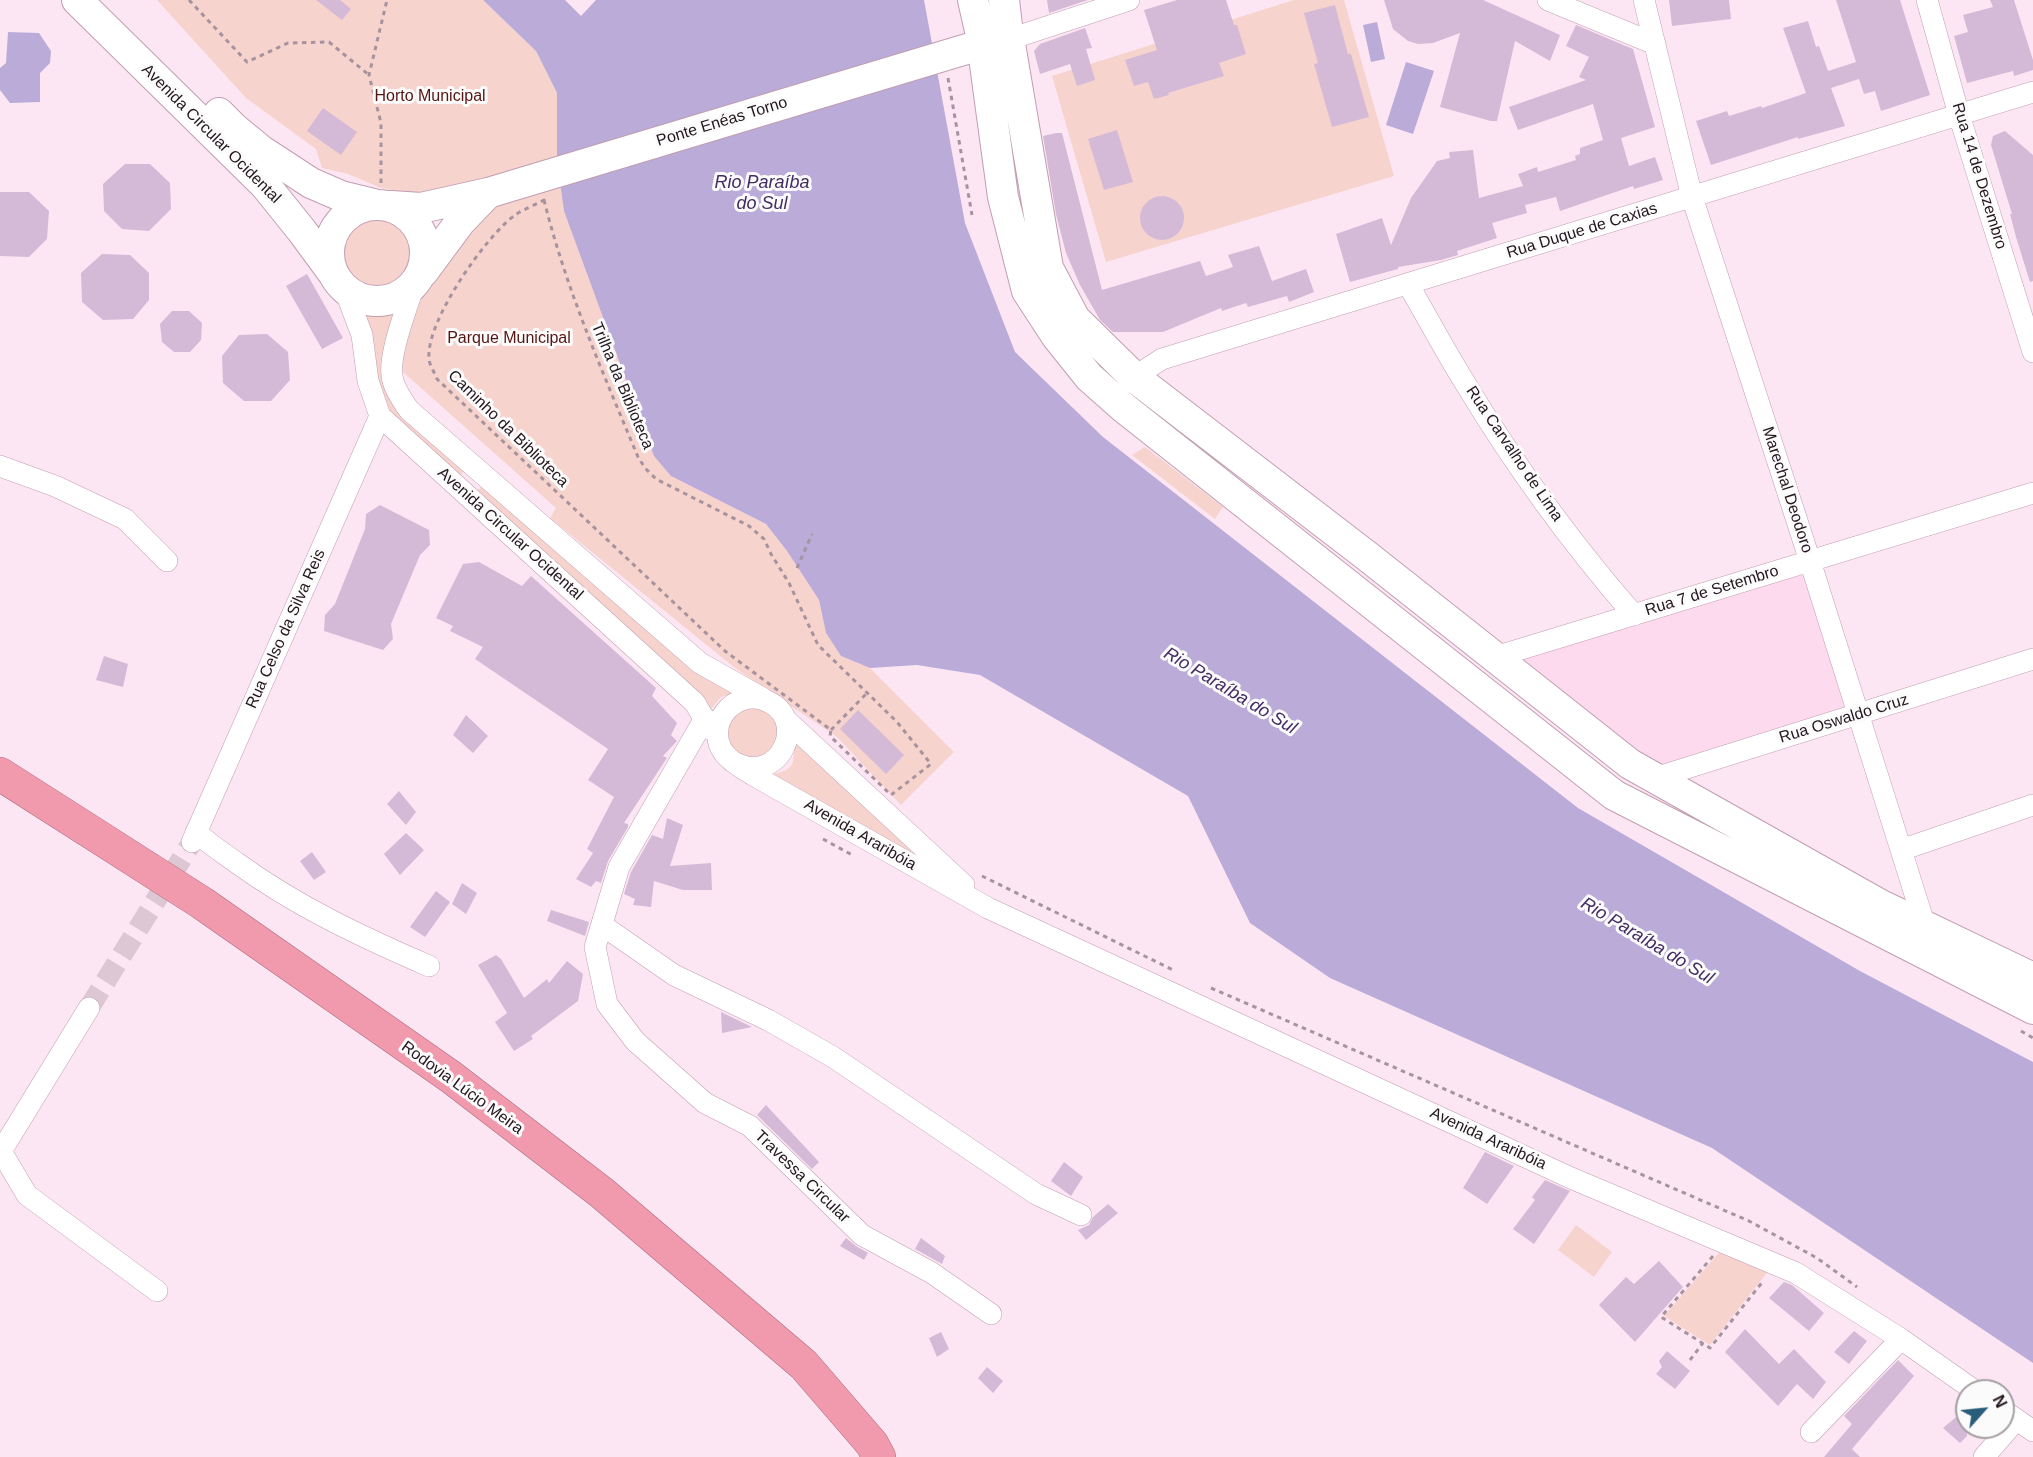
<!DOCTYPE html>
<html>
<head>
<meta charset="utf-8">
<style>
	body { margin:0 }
	#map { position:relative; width:2033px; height:1457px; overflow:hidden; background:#fde6f3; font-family:Arial,sans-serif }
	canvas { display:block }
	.north { position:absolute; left:1955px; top:1379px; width:60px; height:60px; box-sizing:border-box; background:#fbfbfb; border:2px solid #a59fa3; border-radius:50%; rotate:63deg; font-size:16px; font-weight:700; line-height:24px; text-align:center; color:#23161e }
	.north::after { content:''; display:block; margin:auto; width:21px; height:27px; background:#2a5d7a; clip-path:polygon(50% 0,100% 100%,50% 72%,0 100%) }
</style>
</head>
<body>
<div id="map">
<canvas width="2033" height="1457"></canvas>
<div class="north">N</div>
</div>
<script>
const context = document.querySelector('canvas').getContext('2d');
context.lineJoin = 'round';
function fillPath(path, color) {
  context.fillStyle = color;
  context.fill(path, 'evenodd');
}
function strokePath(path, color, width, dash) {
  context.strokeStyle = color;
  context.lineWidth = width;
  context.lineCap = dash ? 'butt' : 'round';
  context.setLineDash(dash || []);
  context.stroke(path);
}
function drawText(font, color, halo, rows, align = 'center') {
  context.font = font + ' Arial,sans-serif';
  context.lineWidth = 6;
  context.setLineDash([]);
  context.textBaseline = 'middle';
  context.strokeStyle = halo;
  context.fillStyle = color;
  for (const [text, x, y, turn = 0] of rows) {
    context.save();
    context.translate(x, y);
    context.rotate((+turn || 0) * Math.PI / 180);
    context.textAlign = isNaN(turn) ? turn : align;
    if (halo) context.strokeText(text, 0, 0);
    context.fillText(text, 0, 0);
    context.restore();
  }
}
const built = new Path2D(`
	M1807 567 1851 711 1655 772 1508 658Z`);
const green = new Path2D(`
	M157 0H483L536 51 557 93V161L470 190 416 194 381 188 348 174 322 168 316 149 246 98Z
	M1294 0H1344L1394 176 1106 262 1052 76Z
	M560 183 564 211 671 476 766 524 787 551 819 600 826 633 841 656 870 668 954 752 901 805 837 737 735 668 550 518 556 508 403 372V348L422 297 457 243 476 222 497 206 525 194Z
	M336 255a42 42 0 1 1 84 0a42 42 0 1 1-84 0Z
	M352 301 382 308 404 302 388 374 469 464 457 480 389 413Z
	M1145 447 1223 507 1215 519 1132 455Z
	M486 481 742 692 721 697 711 709V725L472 497Z
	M743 705 771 709 782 735 767 759 731 753 724 726Z
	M793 737 942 874 763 776C795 770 795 769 793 737Z
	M1576 1225 1612 1252 1594 1277 1558 1250Z
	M1724 1247 1769 1270 1710 1345 1664 1316Z`);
const water = new Path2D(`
	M483 0H565L581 16 596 0H924L965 223 1015 352 1103 437 1578 808 1860 971 2033 1062V1363L1712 1148 1330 978 1250 923 1188 796 980 675 917 665 870 668 841 656 826 633 819 600 787 551 766 524 671 476 654 456 564 211 557 161V93L536 51Z
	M1377 22 1385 59 1371 62 1363 25Z
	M8 32 39 33 51 51 50 63 40 73V102L10 103 0 90V68L6 63Z
	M1406 62 1434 71 1413 134 1386 125Z`);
const building = new Path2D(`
	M316 0H340L351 9 342 20Z
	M1047 0H1088L1049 13Z
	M1177 0H1226L1234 25H1237L1246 54 1219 63 1224 76 1168 93 1169 95 1154 99 1148 82 1134 86 1125 60 1157 50 1144 10Z
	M1384 0H1483L1560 35 1550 61 1515 41 1497 121H1491L1440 107 1460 33 1433 43 1418 44 1408 41 1393 29Z
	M1669 0H1729L1731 19 1672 26Z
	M1836 0H1900L1930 95 1881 111 1875 91 1864 94 1859 79 1831 88 1845 126 1798 139V137L1711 165 1696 121 1727 111 1729 116 1761 106 1762 108 1806 93 1783 28 1808 21 1816 47 1819 46 1828 71 1856 62Z
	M1990 0H2014L2033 60V70L2014 76 2013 71 1967 83 1954 36 1968 32 1963 15 1993 7Z
	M1335 5 1348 54H1351L1369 117 1332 127 1314 64 1318 63 1304 13Z
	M1576 25 1633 49 1655 127 1621 138 1629 166 1655 157 1663 180 1634 189 1633 186 1560 211 1556 197 1525 205 1527 213 1492 223 1497 238 1457 251 1458 255 1441 260 1398 267V269L1350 282 1336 234 1382 218 1391 245 1411 198 1437 161 1450 158 1449 152 1473 150 1479 198 1523 186 1518 174 1537 167 1538 172 1576 160 1575 156 1580 154V148L1603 140 1593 104 1518 130 1509 107 1586 80 1579 77 1589 57 1566 46Z
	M1085 28 1092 48 1086 49 1095 80 1077 86 1070 64 1040 74 1034 51 1040 44Z
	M323 108 357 132 341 155 307 131Z
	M1117 130 1133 182 1104 190 1088 139Z
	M2005 131 2033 155V281L2030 282 2016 237 2010 214H2012L1991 145 1993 136Z
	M1056 133H1062L1102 290 1200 261 1206 276 1233 267 1228 255 1259 246 1272 281 1306 269 1314 292 1289 302 1287 296 1248 307 1246 303 1222 311 1221 308 1163 332H1113L1100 320 1080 285 1066 253 1056 214 1043 136Z
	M125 164H150L170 183 171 209 149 231 122 229 104 211 103 184Z
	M0 192H29L49 211 47 239 29 257 0 256Z
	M1140 218a22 22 0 1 1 44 0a22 22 0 1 1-44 0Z
	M102 254 130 255 149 273V300L133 319 103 320 82 302 81 273Z
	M307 274 343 338 322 349 286 286Z
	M172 311H189L202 323 201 340 190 352H174L162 342 160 324Z
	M267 334 288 352 290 380 271 401H244L223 383 222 356 239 335Z
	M380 505 429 530 430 545 420 555 391 624 393 639 383 650 324 631 325 615 335 604 365 529 366 514Z
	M479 562 522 586 531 576 656 688 652 696 677 723 671 735 677 741 663 756 667 758 624 823 628 824V827L608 861 601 883 596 881 591 887 576 879 593 853 587 849 614 797 588 780 608 749 475 659 483 647 450 631 453 626 436 618 463 564Z
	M104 656 128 664 123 687 96 680Z
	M858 710 904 755 886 774 840 729Z
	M466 715 488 736 473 753 453 735Z
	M399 791 416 812 406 825 387 804Z
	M667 818 683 825 670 866 711 863 712 890H683L654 881 651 907 633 905 635 899 624 894 631 872 652 835 663 839Z
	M406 833 424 850 400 875 384 854Z
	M312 852 326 872 314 880 300 861Z
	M462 883 477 893 466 914 452 904Z
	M436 891 450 902 425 937 410 927Z
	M551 910 589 922 585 936 547 921Z
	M496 955 501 959 524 998 547 979 549 983 567 961 583 974 578 1001 531 1036 533 1039 514 1051 495 1022 507 1013 478 965Z
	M721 1012 752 1027 722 1033Z
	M766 1105 819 1162 812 1169 757 1115Z
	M1485 1152 1514 1166 1487 1204 1463 1188Z
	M1064 1162 1083 1177 1071 1196 1051 1181Z
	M1545 1180 1570 1191 1534 1244 1513 1229 1535 1200 1532 1197Z
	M1108 1204 1118 1213 1086 1240 1078 1230 1089 1225 1093 1217Z
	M846 1238 856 1246 868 1253 864 1260 840 1246Z
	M921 1238 945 1256 942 1264 915 1249Z
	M1659 1261 1683 1287 1635 1342 1599 1305 1626 1277 1634 1284Z
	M1784 1282 1792 1285 1824 1313 1809 1331 1769 1298Z
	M1745 1329 1779 1364 1794 1349 1826 1382 1813 1399 1797 1384 1778 1406 1725 1352Z
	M1854 1331 1867 1341 1849 1364 1834 1352Z
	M941 1332 949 1349 937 1357 929 1338Z
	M1667 1351 1690 1371 1675 1389 1656 1374 1662 1367 1659 1361Z
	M1898 1360 1914 1376 1852 1449 1860 1457H1824L1852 1424 1844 1416Z
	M987 1367 1003 1381 993 1393 978 1378Z
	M1967 1408V1436L1960 1443 1943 1428Z`);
const streetTunnel = new Path2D(`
	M89 1008 192 842`);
const path = new Path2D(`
	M189 0 247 62 288 43 329 42 369 75
	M948 78 972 215
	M381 183V123L369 75 387 0
	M544 200C566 289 603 373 638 457L645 468 656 479 749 526 764 539 771 554 789 583 818 645 897 722 931 764 891 795 830 736 831 730 725 651 437 379C435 373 429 365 429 358 426 321 486 236 515 215 524 209 535 205 544 200Z
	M797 568 812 534
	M831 730 867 693
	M823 839 854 856
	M982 876 1175 971
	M1211 988 1749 1221 1817 1258 1857 1287
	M2021 1031 2033 1038
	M1713 1256 1661 1317 1710 1348 1764 1280
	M1690 1360 1703 1343`);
const street = new Path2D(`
	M1548 0 1655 44
	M1644 0 1692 197 1810 561 1925 926
	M1927 0 1959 115 2033 352
	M1010 39 1129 0
	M1408 284C1427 317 1445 351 1465 383 1514 464 1571 543 1634 615
	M414 285C407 308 386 359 393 381 396 392 403 401 409 410L700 663 764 699
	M345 290 362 335 368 381 380 416 695 703 710 729
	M1134 377 1162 359 2033 92
	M0 466 55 486 125 519 167 561
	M1495 657 2033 493
	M705 718 619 867 595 947 607 1004 635 1041 705 1103 750 1126 862 1235 932 1273 991 1314
	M785 719 964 885
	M732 761C781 789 811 716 764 700 734 689 704 725 724 753 731 762 743 769 753 775L988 908 1571 1178 1796 1273 1901 1339 1975 1391
	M1655 778 2033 659
	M196 832C209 844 223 853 237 863 296 906 362 937 429 966
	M192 842 380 416
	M1901 850 2033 805
	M602 925 674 975 768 1020 833 1057 1036 1194 1081 1215
	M1 1151 27 1195 157 1291
	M0 1153 89 1008
	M2003 1410 2033 1431
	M1811 1432 1901 1339
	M1984 1457 2016 1420`);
const secondary = new Path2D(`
	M77 0 265 185 302 231 335 276
	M973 0 981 35
	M1004 0 1008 34
	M1010 44 1048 268 1075 319 1134 377 1367 556 1630 764 1881 905 2033 978
	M983 50 1003 197 1027 291 1057 337 1089 377 1124 408 1614 795 2033 1009
	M219 113 234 128 262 151 311 183 341 196 374 204
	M329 253a48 48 0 1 1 96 0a48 48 0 1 1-96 0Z
	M391 206 421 208 488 193 980 45
	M423 272 460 222 488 193`);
const highway = new Path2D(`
	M0 774 202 903 451 1077 602 1193 804 1365 872 1444 879 1457`);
const parkNames = [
	["Horto Municipal",430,97],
	["Parque Municipal",509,339]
];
const streetNames = [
	["Ponte Enéas Torno",722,122,-17],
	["Avenida Circular Ocidental",211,134,45],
	["Rua 14 de Dezembro",1979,176,73],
	["Rua Duque de Caxias",1582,231,-17],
	["Trilha da Biblioteca",622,386,67],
	["Caminho da Biblioteca",508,429,44],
	["Rua Carvalho de Lima",1514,454,56],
	["Marechal Deodoro",1787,490,72],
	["Avenida Circular Ocidental",510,534,42],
	["Rua 7 de Setembro",1712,591,-17],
	["Rua Celso da Silva Reis",286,629,-66],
	["Rua Oswaldo Cruz",1844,719,-17],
	["Avenida Araribóia",860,835,30],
	["Rodovia Lúcio Meira",462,1088,36],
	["Avenida Araribóia",1488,1139,25],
	["Travessa Circular",802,1177,44]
];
const waterNames = [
	["Rio Paraíba",762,183],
	["do Sul",762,204],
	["Rio Paraíba do Sul",1230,691,31],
	["Rio Paraíba do Sul",1647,941,31]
];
fillPath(built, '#fddaee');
fillPath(green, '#f7d3ce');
fillPath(water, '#baabd8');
fillPath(building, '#d4bad7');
strokePath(streetTunnel, '#dcc7d3', 21, [21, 10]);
strokePath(street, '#c19eb2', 22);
strokePath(secondary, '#c19eb2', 32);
strokePath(highway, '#a96c7c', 34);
strokePath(path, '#a6939e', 3, [4.5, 4.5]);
strokePath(street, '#fff', 21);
strokePath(secondary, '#fff', 30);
strokePath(highway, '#f19aae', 33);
drawText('16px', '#551513', '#fbfbfb', parkNames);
drawText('16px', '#23161e', '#fbfbfb', streetNames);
drawText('italic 18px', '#432c63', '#fbfbfb', waterNames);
</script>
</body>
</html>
